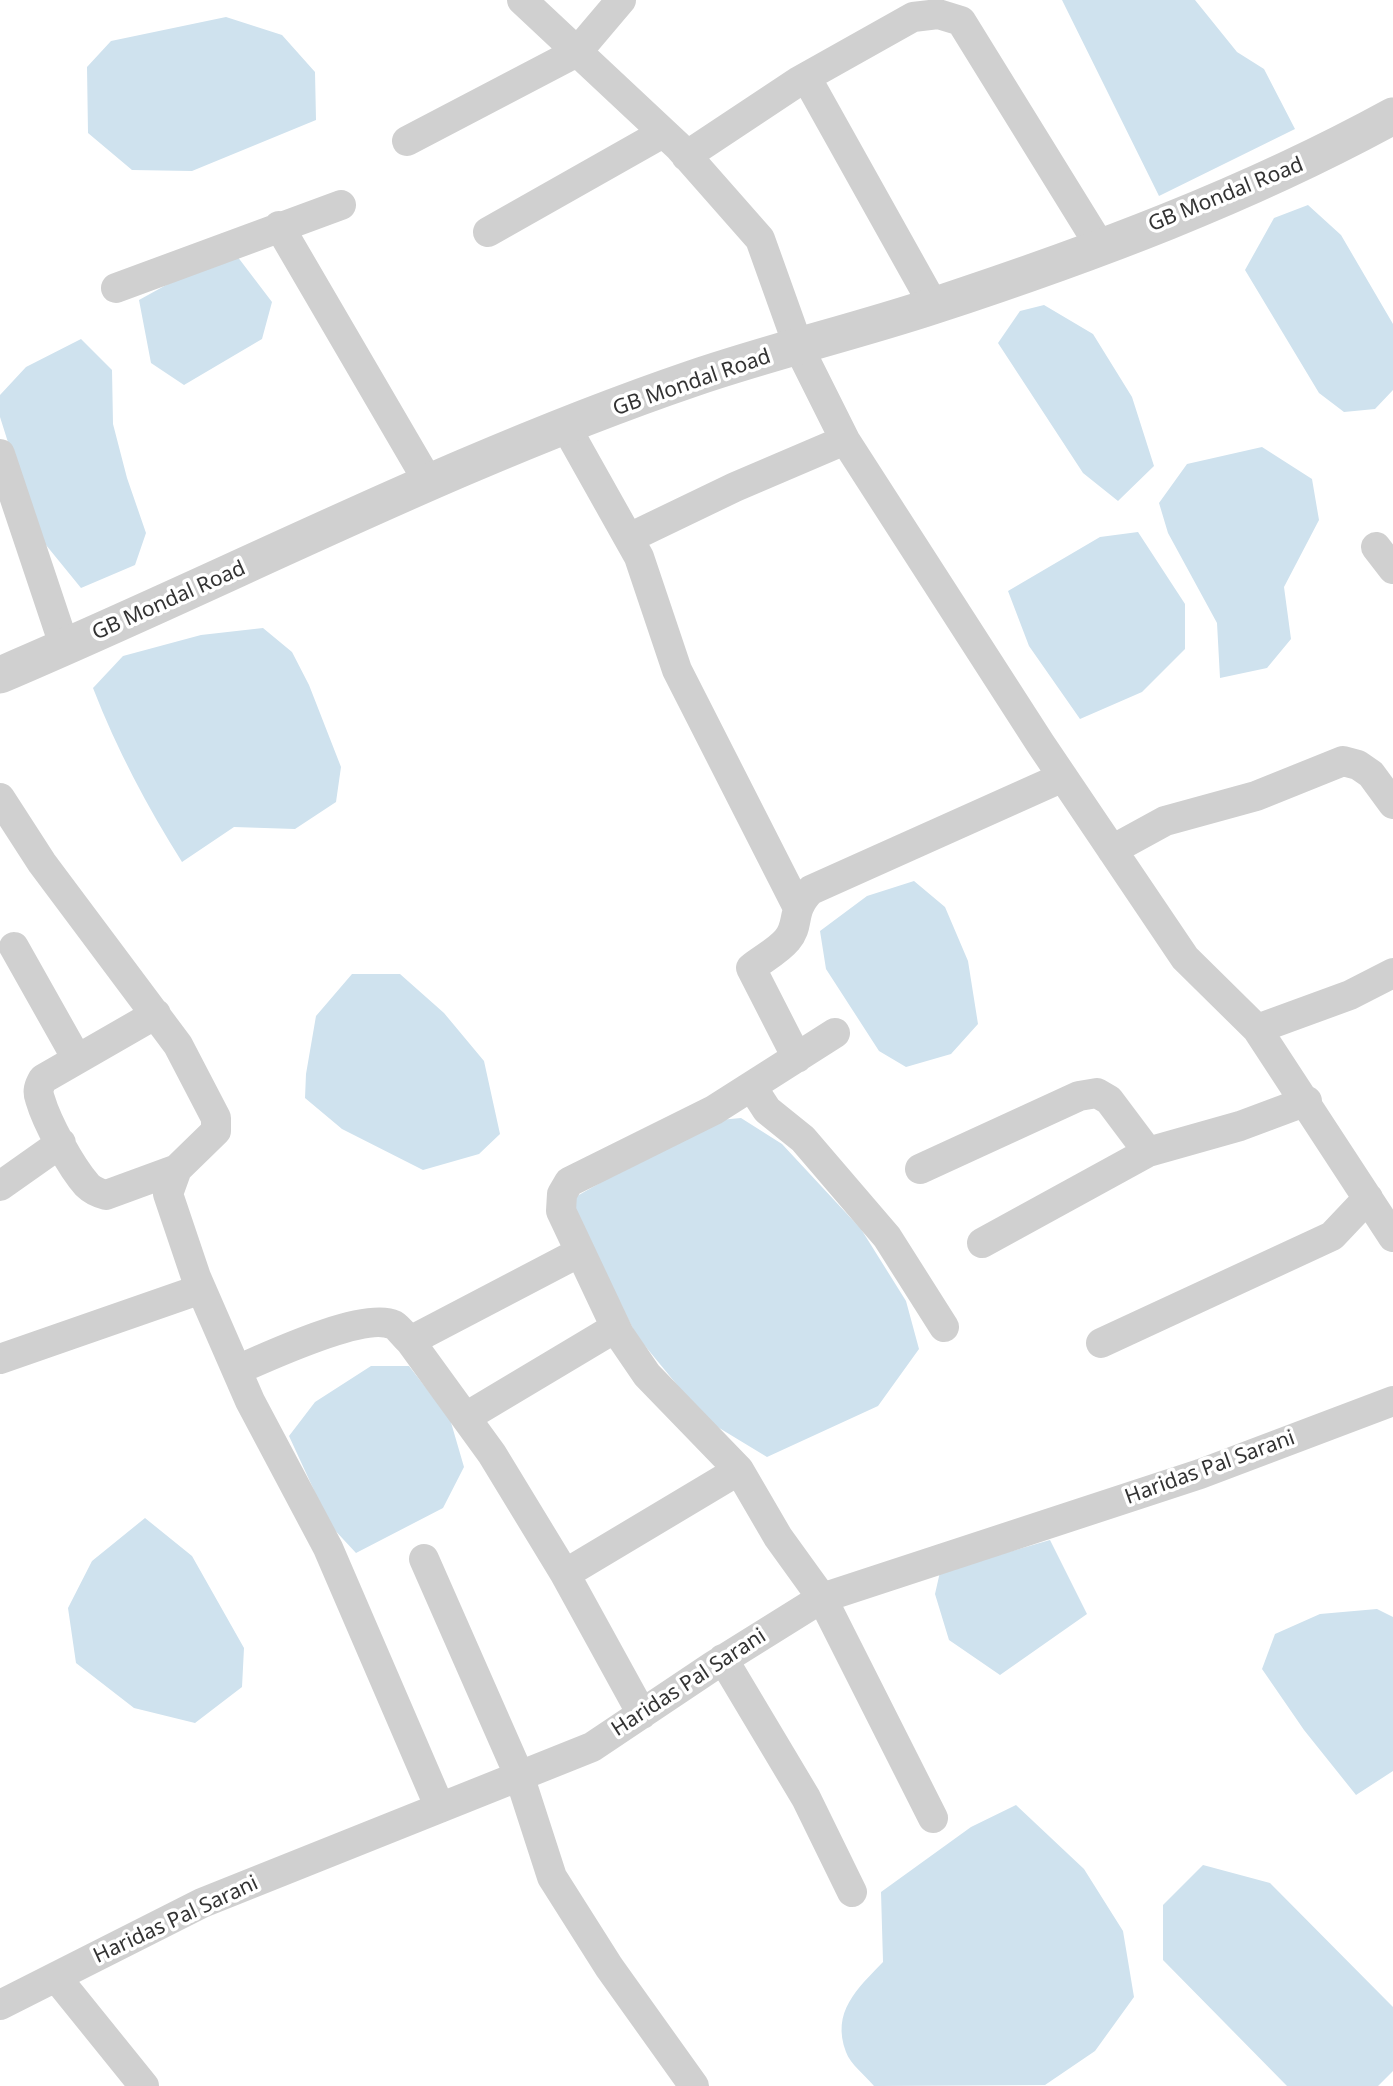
<!DOCTYPE html>
<html>
<head>
<meta charset="utf-8">
<style>
	body { margin:0 }
	canvas { display:block; background:#fff }
</style>
</head>
<body>
<canvas width="1393" height="2086"></canvas>
<script>
const context = document.querySelector('canvas').getContext('2d');
context.lineJoin = 'round';
function fillPath(path, color) {
  context.fillStyle = color;
  context.fill(path, 'evenodd');
}
function strokePath(path, color, width, dash) {
  context.strokeStyle = color;
  context.lineWidth = width;
  context.lineCap = dash ? 'butt' : 'round';
  context.setLineDash(dash || []);
  context.stroke(path);
}
function drawText(font, color, halo, rows, align = 'center') {
  context.font = font + ' "Noto Sans",sans-serif';
  context.lineWidth = 7;
  context.setLineDash([]);
  context.textBaseline = 'middle';
  context.strokeStyle = halo;
  context.fillStyle = color;
  for (const [text, x, y, turn = 0] of rows) {
    context.save();
    context.translate(x, y);
    context.rotate((+turn || 0) * Math.PI / 180);
    context.textAlign = isNaN(turn) ? turn : align;
    if (halo) context.strokeText(text, 0, 0);
    context.fillText(text, 0, 0);
    context.restore();
  }
}
const water = new Path2D(`
	M1062 0H1195L1237 52 1264 69 1295 129 1159 196Z
	M226 17 282 35 315 72 316 120 192 171 132 170 88 133 87 67 111 41Z
	M1308 205 1341 235 1393 324V390L1375 409 1344 412 1319 393 1245 270 1274 218Z
	M237 256 272 302 262 339 184 385 151 363 139 300 197 268Z
	M1044 305 1093 334 1132 397 1154 466 1118 501 1083 473 998 343 1020 311Z
	M81 339 112 370 113 424 127 478 146 533 135 565 81 588 37 534 0 417V395L26 367Z
	M1262 447 1312 479 1319 520 1284 587 1291 639 1267 668 1220 678 1217 623 1168 533 1159 503 1187 464Z
	M1138 532 1185 604V649L1142 692 1080 719 1029 646 1008 591 1100 537Z
	M263 628 292 652 309 685 341 767 336 802 295 829 234 827 182 862C147 806 117 750 93 688L123 656 201 635Z
	M914 881 945 907 968 961 978 1024 951 1054 906 1067 879 1051 826 969 820 931 867 896Z
	M352 974H400L444 1013 484 1061 500 1134 479 1154 423 1170 342 1129 305 1098 306 1074 316 1016Z
	M741 1118 782 1144 861 1229 906 1301 919 1349 878 1406 767 1457 706 1420 636 1335 570 1200 709 1121Z
	M371 1366H409L450 1419 464 1467 443 1508 356 1553 330 1525 289 1436 315 1402Z
	M145 1518 192 1556 244 1648 242 1687 195 1723 134 1708 76 1663 68 1608 92 1561Z
	M1050 1540 1087 1614 1000 1675 949 1640 935 1594 940 1572Z
	M1377 1609 1393 1617V1771L1356 1795 1304 1730 1262 1669 1275 1634 1320 1614Z
	M1016 1805 1084 1869 1123 1931 1134 1997 1095 2051 1045 2085 874 2086C866 2076 850 2064 846 2052 831 2012 857 1989 883 1962L881 1892 971 1827Z
	M1203 1865 1270 1883 1393 2007V2071L1378 2086H1287L1163 1960V1905Z`);
const minor = new Path2D(`
	M522 0 679 147 760 239 799 348 845 440 1040 743 1185 958 1257 1029 1393 1237
	M806 77 934 306
	M407 141 577 52 621 0
	M686 156 799 81 913 17 938 14 961 21 1100 246
	M279 226 429 483
	M488 232 663 133
	M116 288 341 205
	M566 427 639 557 677 670 796 904
	M0 454 65 648
	M629 538 735 487 845 440
	M1376 547 1393 569
	M0 798 42 863 178 1045 216 1118V1131L177 1169 168 1194 196 1277 250 1401 328 1548 440 1808
	M1112 850 1165 821 1256 796 1343 761 1358 765 1371 774 1393 804
	M14 947 77 1059
	M156 1014 43 1079C39 1086 37 1091 40 1099 47 1123 71 1167 87 1185 93 1191 98 1193 106 1195L177 1169
	M1257 1029 1350 995 1393 973
	M835 1033 714 1110 569 1182 562 1194 561 1211 619 1334 647 1375 739 1470 778 1537 822 1598 933 1818
	M797 1058 751 968C762 959 778 951 787 940 801 924 789 912 811 890L1063 777
	M752 1087 767 1110 803 1139 887 1237 944 1327
	M920 1169 1079 1096 1097 1093 1109 1100 1148 1152 1240 1126 1307 1101
	M0 1186 61 1143
	M982 1243 1148 1152
	M410 1341 580 1252
	M1101 1343 1332 1236 1368 1198
	M0 1359 201 1289
	M237 1370C267 1357 364 1311 394 1325 399 1328 405 1337 410 1341L492 1454 565 1574 642 1714
	M466 1417 615 1328
	M424 1559 519 1775 552 1877 609 1967 694 2086
	M565 1574 739 1470
	M723 1659 806 1798 852 1892
	M56 1977 144 2086
	M0 2005 202 1903 592 1747 713 1666 822 1598 1200 1474 1393 1401`);
const tertiary = new Path2D(`
	M0 675C231 577 456 459 694 378 773 351 854 332 933 306 1091 254 1247 196 1393 116`);
const streetNames = [
	["GB Mondal Road",1226,195,-22],
	["GB Mondal Road",692,383,-19],
	["GB Mondal Road",169,601,-24],
	["Haridas Pal Sarani",1210,1468,-20],
	["Haridas Pal Sarani",689,1683,-33],
	["Haridas Pal Sarani",176,1920,-25]
];
fillPath(water, '#cfe2ee');
strokePath(minor, '#d0d0d0', 30);
strokePath(tertiary, '#d0d0d0', 37);
drawText('21px', '#333', '#fff', streetNames);
</script>
</body>
</html>
